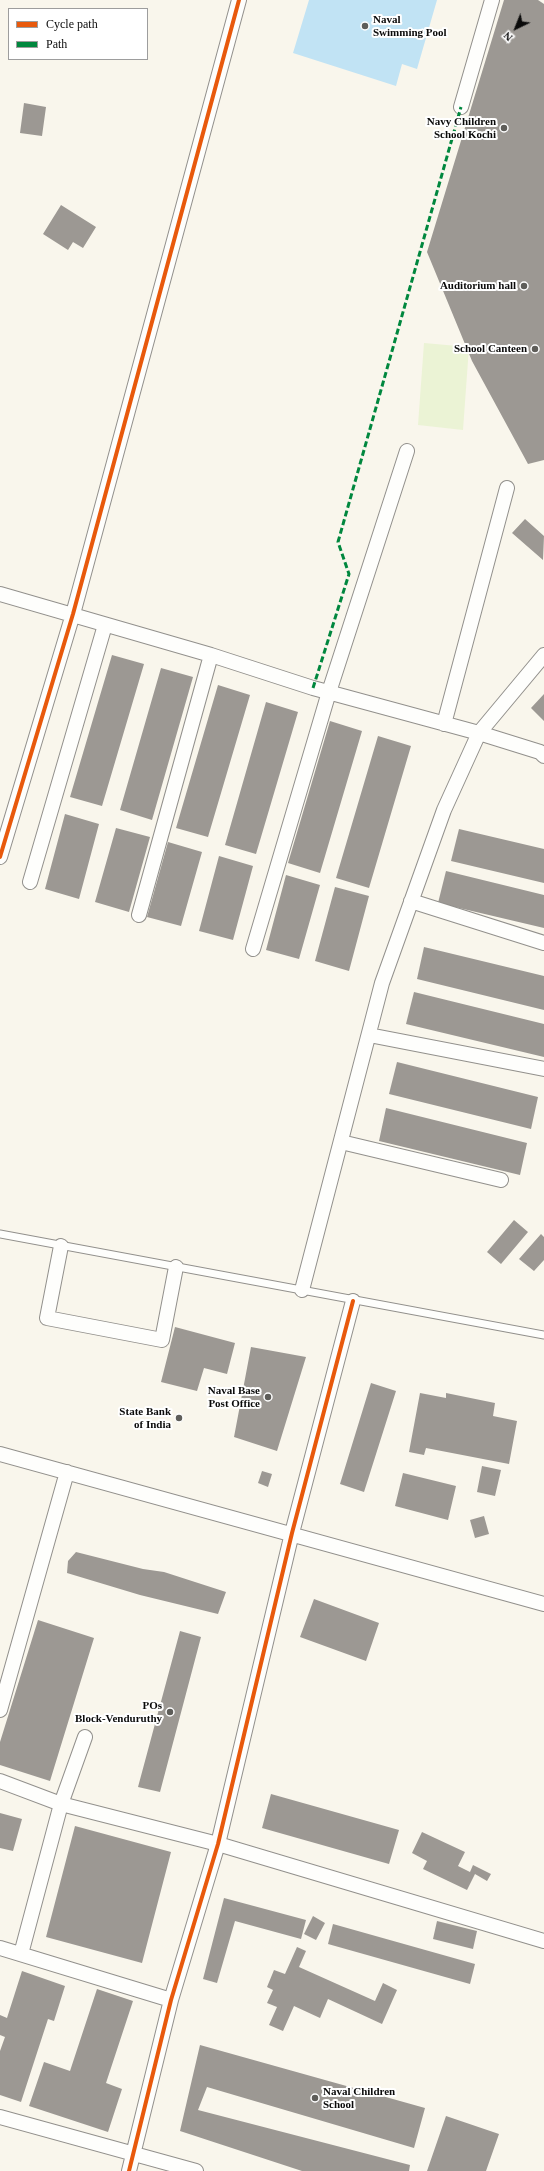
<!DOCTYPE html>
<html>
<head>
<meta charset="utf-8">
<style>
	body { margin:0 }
	#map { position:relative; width:544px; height:2171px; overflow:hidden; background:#f9f6ec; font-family:"Times New Roman",serif }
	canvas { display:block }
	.legend { position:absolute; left:8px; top:8px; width:140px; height:52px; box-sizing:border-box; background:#fff; border:1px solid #9d9d9d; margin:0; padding:5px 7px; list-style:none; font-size:12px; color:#0a0a0a }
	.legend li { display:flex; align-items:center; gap:8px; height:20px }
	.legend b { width:20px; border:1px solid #9d9d9d }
	.north { position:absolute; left:496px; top:8px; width:40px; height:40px; -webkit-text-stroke:3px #fff; paint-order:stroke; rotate:223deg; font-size:11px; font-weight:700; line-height:16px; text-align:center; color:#0a0a0a }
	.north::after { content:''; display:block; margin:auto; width:14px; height:18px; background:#0a0a0a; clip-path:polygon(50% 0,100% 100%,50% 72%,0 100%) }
</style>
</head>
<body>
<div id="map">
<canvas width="544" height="2171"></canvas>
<ul class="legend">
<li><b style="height:5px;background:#e8590c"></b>Cycle path</li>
<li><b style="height:5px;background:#00873e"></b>Path</li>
</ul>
<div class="north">N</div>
</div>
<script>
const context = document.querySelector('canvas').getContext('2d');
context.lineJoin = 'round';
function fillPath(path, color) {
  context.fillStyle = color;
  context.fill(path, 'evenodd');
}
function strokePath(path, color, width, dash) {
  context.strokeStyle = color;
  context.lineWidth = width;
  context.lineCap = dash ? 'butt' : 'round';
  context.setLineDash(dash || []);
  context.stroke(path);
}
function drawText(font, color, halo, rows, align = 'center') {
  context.font = font + ' "Times New Roman",serif';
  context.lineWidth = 4;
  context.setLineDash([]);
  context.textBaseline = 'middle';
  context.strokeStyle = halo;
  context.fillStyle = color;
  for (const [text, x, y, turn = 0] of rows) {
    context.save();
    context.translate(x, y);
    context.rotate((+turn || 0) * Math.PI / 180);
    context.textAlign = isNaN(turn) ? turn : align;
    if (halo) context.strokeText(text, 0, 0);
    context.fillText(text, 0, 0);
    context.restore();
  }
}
const pitch = new Path2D(`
	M424 343 469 347 463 430 418 425Z`);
const water = new Path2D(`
	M309 0H437L417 69 402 64 396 86 293 53Z`);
const building = new Path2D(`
	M504 0H538L544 4V460L528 464 472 361 427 252Z
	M24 103 46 107 42 136 20 133Z
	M61 205 96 227 83 248 73 242 68 250 43 234Z
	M525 519 544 536 543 560 512 533Z
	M112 655 144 664 102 806 70 797Z
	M161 668 193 677 152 820 120 810Z
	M218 685 250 695 208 837 176 828Z
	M544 694V721L531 708Z
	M266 702 298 712 256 854 225 845Z
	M330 721 362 731 320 873 288 863Z
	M378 736 411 746 369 888 336 878Z
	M65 814 99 824 79 899 45 889Z
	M116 828 150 837 129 912 95 902Z
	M459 829 544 849V883L451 861Z
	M168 842 202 852 181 926 147 917Z
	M219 856 253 866 233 940 199 931Z
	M446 871 544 895V928L438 903Z
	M286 875 320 885 299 959 266 950Z
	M335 887 369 896 349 971 315 961Z
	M424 947 544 976V1010L417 979Z
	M414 992 544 1024V1057L406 1024Z
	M397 1062 538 1097 531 1129 389 1094Z
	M386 1108 527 1143 520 1175 379 1141Z
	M514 1220 528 1232 501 1264 487 1252Z
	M541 1234 544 1237V1260L534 1271 519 1259Z
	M175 1327 235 1343 227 1374 204 1368 197 1391 161 1382Z
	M251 1347 306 1357 277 1451 234 1437Z
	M371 1383 396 1391 364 1492 340 1484Z
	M420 1393 446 1398V1393L495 1403 493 1416 517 1421 509 1464 426 1448 424 1455 409 1452Z
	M482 1466 501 1470 495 1496 477 1492Z
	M262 1471 272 1474 268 1487 258 1483Z
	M403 1473 456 1486 448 1520 395 1506Z
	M484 1516 489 1534 475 1538 470 1520Z
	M76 1552 143 1569 164 1572 226 1592 218 1614 140 1595 67 1573 68 1561Z
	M314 1599 379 1623 366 1661 300 1637Z
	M38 1620 94 1638 50 1781 0 1765V1742Z
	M180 1631 201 1637 160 1792 138 1787Z
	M271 1794 399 1830 389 1864 262 1828Z
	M0 1813 22 1819 13 1851 0 1848Z
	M75 1826 171 1852 142 1963 46 1937Z
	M422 1832 465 1852 458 1866 470 1872 473 1865 491 1874 487 1881 475 1874 467 1890 423 1869 427 1861 412 1853Z
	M224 1898 306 1920 301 1939 235 1921 217 1983 203 1979Z
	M313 1916 325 1923 316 1940 304 1934Z
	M437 1921 477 1931 473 1949 433 1939Z
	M333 1924 475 1964 470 1984 328 1944Z
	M297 1947 306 1951 299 1967 375 2001 383 1983 397 1990 382 2024 328 1999 320 2018 294 2006 283 2031 269 2025 277 2007 267 2003 273 1990 267 1987 274 1970 285 1974Z
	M22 1971 65 1986 54 2021 48 2019 21 2102 0 2095V2051L5 2037 0 2035V2015L7 2018Z
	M97 1989 133 2001 106 2083 122 2089 108 2132 29 2106 44 2062 70 2071Z
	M200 2045 425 2108 414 2148 207 2087 198 2110 410 2165 409 2171H302L180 2131Z
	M446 2116 499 2134 486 2171H427Z`);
const lane = new Path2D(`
	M0 1234 544 1335`);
const street = new Path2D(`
	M461 107 492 0
	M0 594 211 655 313 688 479 733 540 752 544 756
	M444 724 507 488
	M0 857 73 614 239 0
	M30 882 105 625
	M411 901 544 943
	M139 915 211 655
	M253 949 329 692 407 451
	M369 1035 544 1069
	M341 1142 501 1180
	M61 1246 47 1318 162 1340 176 1267
	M302 1290 382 983 444 810 479 733 544 655
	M0 1454 544 1604
	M0 1710 67 1472
	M0 1781 61 1804 218 1844 544 1941
	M0 1948 171 2000
	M21 1954 61 1804 85 1737
	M0 2117 196 2171
	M129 2171 171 2000 218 1844 292 1533 353 1301`);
const quiet = new Path2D(`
	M313 688 349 574 338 542 461 107`);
const cycleway = new Path2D(`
	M0 857 73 614 239 0
	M129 2171 171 2000 218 1844 292 1533 353 1301`);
const markers = [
	[365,26,4,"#5e5d59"],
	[504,128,4,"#5e5d59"],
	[524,286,4,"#5e5d59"],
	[535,349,4,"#5e5d59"],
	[268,1397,4,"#5e5d59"],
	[179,1418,4,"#5e5d59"],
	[170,1712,4,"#5e5d59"],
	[315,2098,4,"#5e5d59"]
];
const poiNames = [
	["Naval",373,20,"left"],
	["Swimming Pool",373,33,"left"],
	["Navy Children",496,122],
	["School Kochi",496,135],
	["Auditorium hall",516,286],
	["School Canteen",527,349],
	["Naval Base",260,1391],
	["Post Office",260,1404],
	["State Bank",171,1412],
	["of India",171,1425],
	["POs",162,1706],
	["Block-Venduruthy",162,1719],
	["Naval Children",323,2092,"left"],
	["School",323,2105,"left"]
];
fillPath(pitch, '#ebf3d5');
fillPath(water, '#c1e3f4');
fillPath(building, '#9c9893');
strokePath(lane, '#92908c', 9);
strokePath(street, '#92908c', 16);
strokePath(lane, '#fefefc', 7);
strokePath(street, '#fefefc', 14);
strokePath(quiet, '#00873e', 3, [6, 3]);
strokePath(cycleway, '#e8590c', 4);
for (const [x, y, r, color] of markers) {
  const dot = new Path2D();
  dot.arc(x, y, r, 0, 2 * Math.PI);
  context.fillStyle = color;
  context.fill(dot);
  strokePath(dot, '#fff', 1.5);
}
drawText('bold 11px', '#0a0a0a', '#fff', poiNames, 'right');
</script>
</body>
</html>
